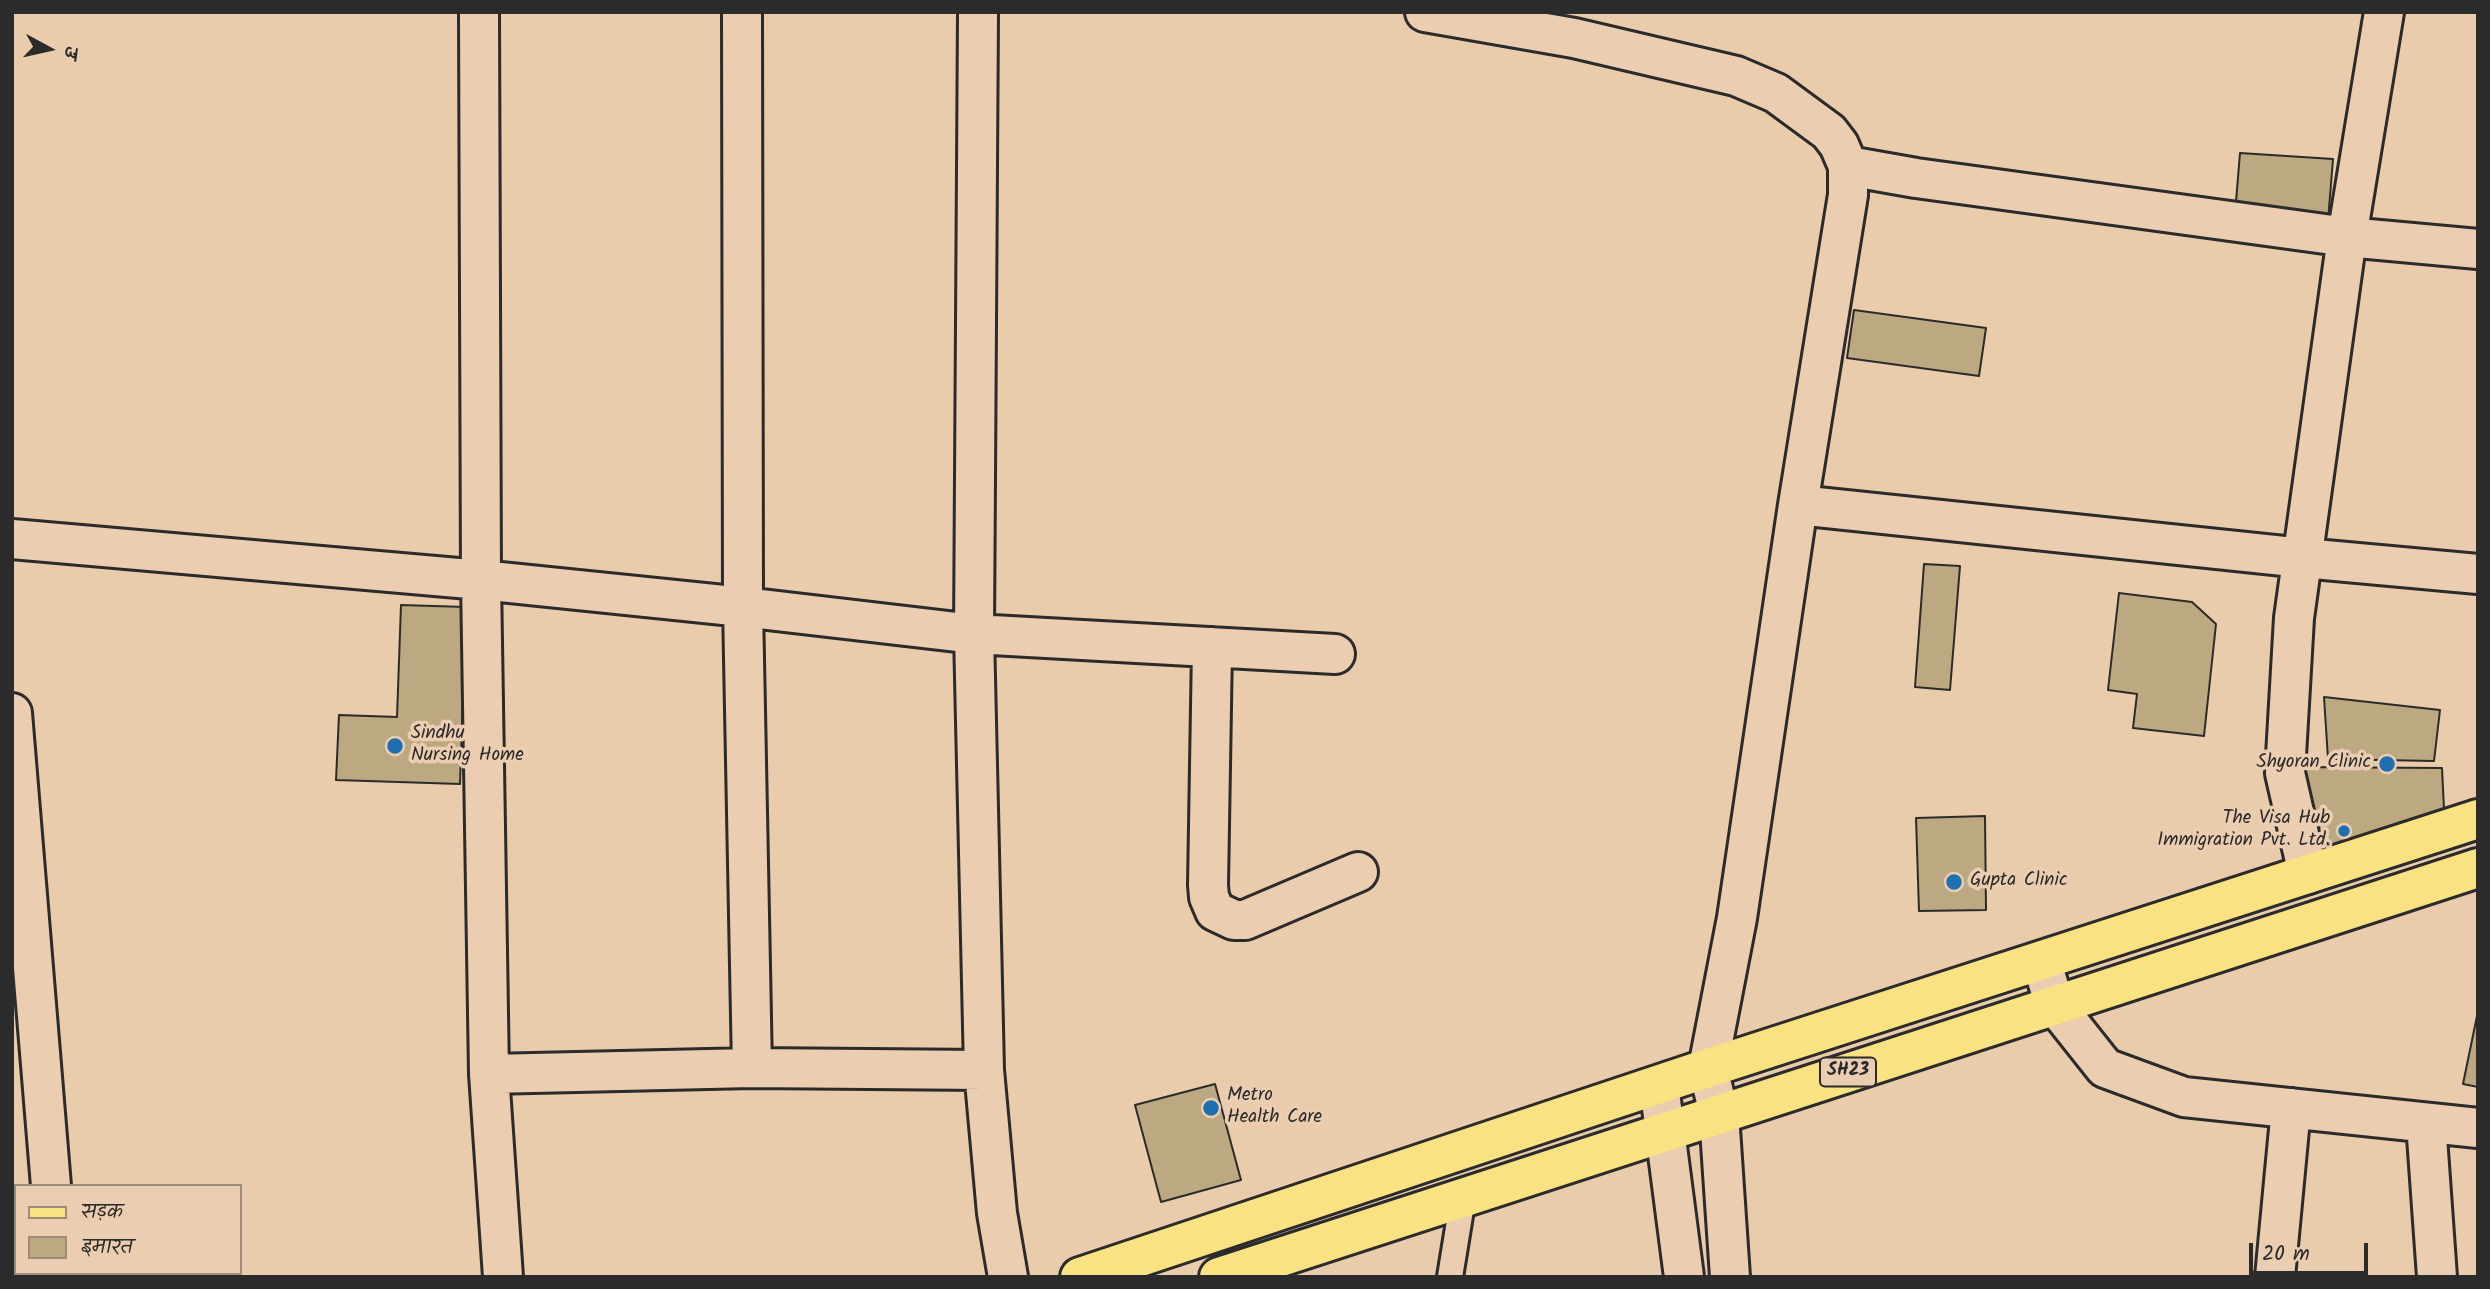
<!DOCTYPE html>
<html>
<head>
<meta charset="utf-8">
<style>
	body { margin:0 }
	#map { position:relative; width:2490px; height:1289px; overflow:hidden; background:#e9ccac; font-family:Kalam,"Playpen Sans Deva",sans-serif }
	canvas { display:block }
	.frame { position:absolute; inset:0; border:14px solid #2b2b2b; pointer-events:none }
	.legend { position:absolute; left:14px; top:1184px; width:228px; height:91px; box-sizing:border-box; background:#ebcdb1; border:2px solid #9e8c7b; margin:0; padding:9px 12px; list-style:none; font-size:21px; color:#2b2b2b }
	.legend li { display:flex; align-items:center; gap:14px; height:35px }
	.legend b { width:35px; border:2px solid #9e8c7b }
	.north { position:absolute; left:14px; top:14px; width:70px; height:70px; -webkit-text-stroke:5px #ebcdb1; paint-order:stroke; rotate:98deg; font-size:19px; font-weight:700; line-height:28px; text-align:center; color:#2b2b2b }
	.north::after { content:''; display:block; margin:auto; width:24px; height:32px; background:#2b2b2b; clip-path:polygon(50% 0,100% 100%,50% 72%,0 100%) }
	.scale { position:absolute; left:2249px; top:1243px; width:119px; height:32px; box-sizing:border-box; border:4px solid #2b2b2b; border-top:0; padding-left:9px; font-size:21px; line-height:24px; white-space:nowrap; color:#2b2b2b; -webkit-text-stroke:5px #ebcdb1; paint-order:stroke }
</style>
</head>
<body>
<div id="map">
<canvas width="2490" height="1289"></canvas>
<div class="frame"></div>
<ul class="legend">
<li><b style="height:9px;background:#f8e281"></b>सड़क</li>
<li><b style="height:19px;background:#bda981"></b>इमारत</li>
</ul>
<div class="north">उ</div>
<div class="scale">20 m</div>
</div>
<script>
const context = document.querySelector('canvas').getContext('2d');
context.lineJoin = 'round';
function fillPath(path, color) {
  context.fillStyle = color;
  context.fill(path, 'evenodd');
}
function strokePath(path, color, width, dash) {
  context.strokeStyle = color;
  context.lineWidth = width;
  context.lineCap = dash ? 'butt' : 'round';
  context.setLineDash(dash || []);
  context.stroke(path);
}
function drawText(font, color, halo, rows, align = 'center') {
  context.font = font + ' Kalam,sans-serif';
  context.lineWidth = 7;
  context.setLineDash([]);
  context.textBaseline = 'middle';
  context.strokeStyle = halo;
  context.fillStyle = color;
  for (const [text, x, y, turn = 0] of rows) {
    context.save();
    context.translate(x, y);
    context.rotate((+turn || 0) * Math.PI / 180);
    context.textAlign = isNaN(turn) ? turn : align;
    if (halo) context.strokeText(text, 0, 0);
    context.fillText(text, 0, 0);
    context.restore();
  }
}
const building = new Path2D(`
	M2240 153 2333 159 2328 221 2235 214Z
	M1854 310 1986 328 1979 376 1847 358Z
	M1924 564 1960 566 1950 690 1915 687Z
	M2119 593 2192 602 2216 624 2204 736 2133 728 2137 694 2108 690Z
	M401 605 466 607 460 784 336 780 339 715 397 717Z
	M2324 697 2440 710 2434 761 2328 759Z
	M2298 767 2442 768 2444 809 2313 853Z
	M1985 816 1986 910 1919 911 1916 818Z
	M2478 1011V1087L2463 1084Z
	M1215 1084 1241 1180 1161 1202 1135 1105Z`);
const service = new Path2D(`
	M1450 1277 1463 1197`);
const minor = new Path2D(`
	M479 12 481 580 489 1074 503 1277
	M742 12 743 607 752 1068
	M978 12 974 634 984 1070 997 1213 1008 1277
	M1425 12 1574 38 1736 76 1776 93 1829 132 1839 145 1848 166V195L1798 505 1737 918 1708 1068 1719 1114 1730 1277
	M1848 166 1916 178 2347 237 2478 249
	M1798 505 2303 558 2478 574
	M12 539 481 580 743 607 974 634 1335 654
	M1212 647 1208 885 1209 897 1215 911 1234 920H1245L1358 872
	M2308 874 2285 773 2294 618 2347 237 2384 12
	M2041 961 2055 1005 2105 1068 2184 1097 2478 1128
	M489 1074 752 1068 984 1070
	M1659 1085 1684 1277
	M2426 1123 2437 1277
	M2275 1277 2291 1108`);
const secondary = new Path2D(`
	M12 713 51 1186
	M58 1273V1277`);
const primary = new Path2D(`
	M1080 1277 1708 1068 2478 819
	M1219 1277 2478 868`);
const markers = [
	[395,746,9,"#1f6fb2"],
	[2387,764,9,"#1f6fb2"],
	[2344,831,7,"#1f6fb2"],
	[1954,882,9,"#1f6fb2"],
	[1211,1108,9,"#1f6fb2"]
];
const shields = [
	[1848,1072,56]
];
const shieldNames = [
	["SH23",1848,1072]
];
const poiNames = [
	["Sindhu",411,735],
	["Nursing Home",411,757],
	["Shyoran Clinic",2371,764,"right"],
	["The Visa Hub",2330,820,"right"],
	["Immigration Pvt. Ltd.",2330,842,"right"],
	["Gupta Clinic",1970,882],
	["Metro",1227,1097],
	["Health Care",1227,1119]
];
fillPath(building, '#bda981');
strokePath(building, '#2b2b2b', 2);
strokePath(service, '#2b2b2b', 30);
strokePath(minor, '#2b2b2b', 44);
strokePath(secondary, '#2b2b2b', 44);
strokePath(primary, '#2b2b2b', 44);
strokePath(service, '#ebcdb1', 24);
strokePath(minor, '#ebcdb1', 38);
strokePath(secondary, '#ebcdb1', 38);
strokePath(primary, '#f8e281', 38);
for (const [x, y, r, color] of markers) {
  const dot = new Path2D();
  dot.arc(x, y, r, 0, 2 * Math.PI);
  context.fillStyle = color;
  context.fill(dot);
  strokePath(dot, '#ebcdb1', 2.5);
}
for (const [x, y, w] of shields) {
  const box = new Path2D();
  box.roundRect(x - w / 2, y - 14.5, w, 29, 5);
  context.fillStyle = '#ebcdb1';
  context.fill(box);
  strokePath(box, '#2b2b2b', 2);
}
drawText('bold 18px', '#2b2b2b', null, shieldNames);
drawText('19px', '#2b2b2b', '#ebcdb1', poiNames, 'left');
</script>
</body>
</html>
